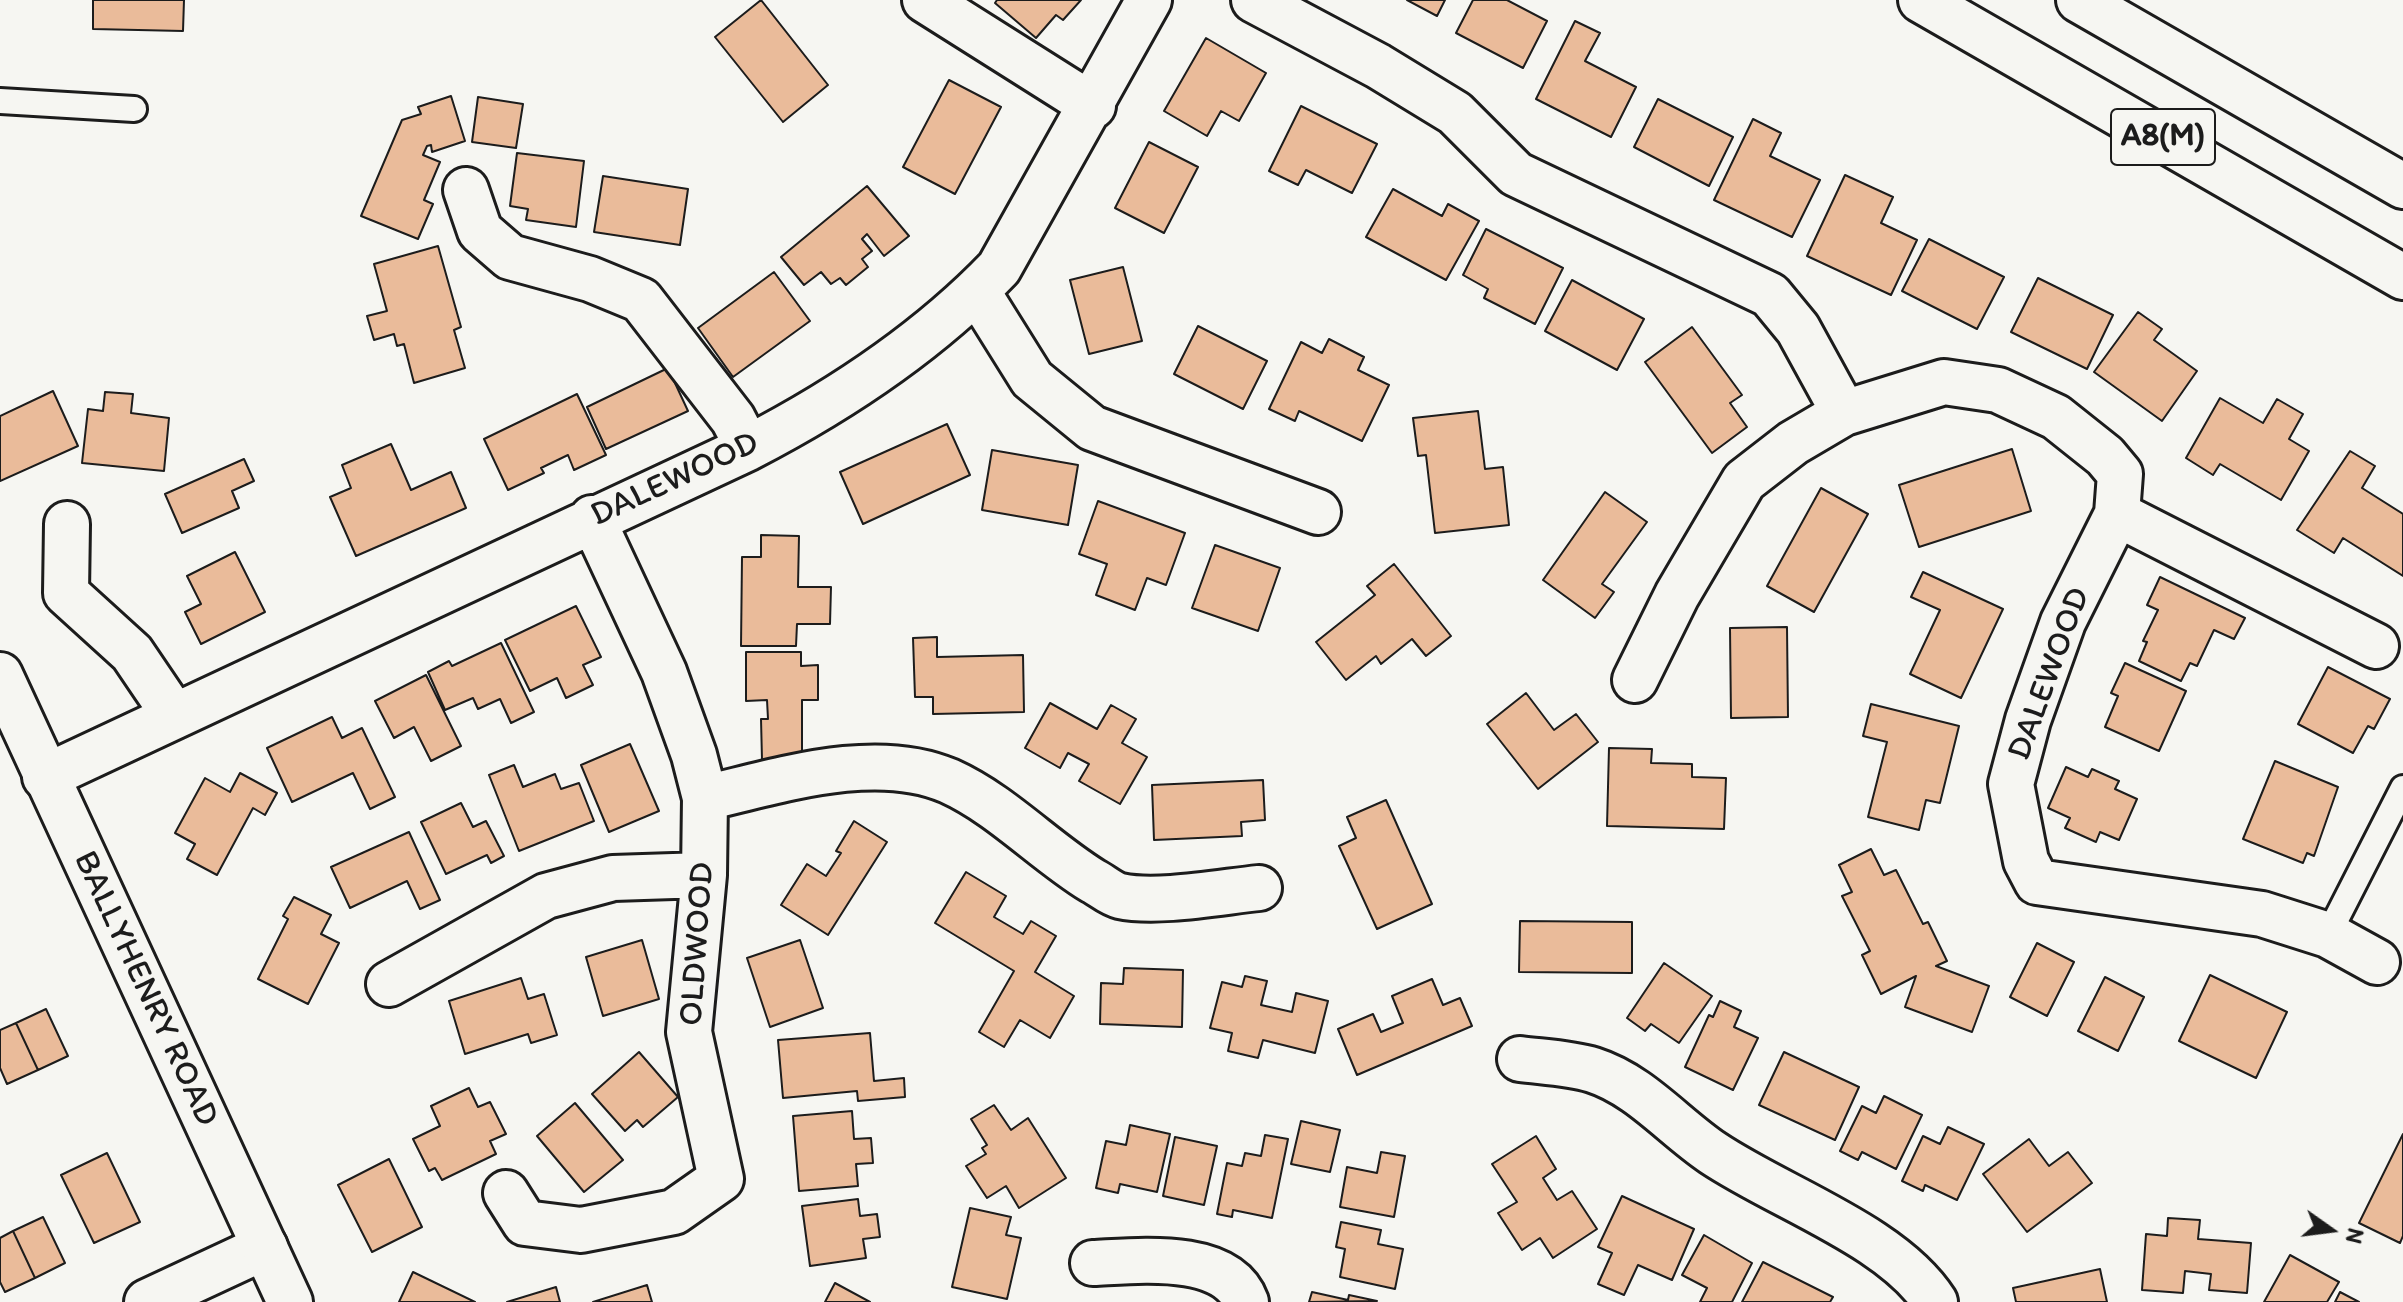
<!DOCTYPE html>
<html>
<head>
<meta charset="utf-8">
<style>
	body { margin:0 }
	#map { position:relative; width:2403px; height:1302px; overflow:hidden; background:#f6f6f2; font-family:Itim,sans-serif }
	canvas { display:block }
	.north { position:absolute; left:2291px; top:1190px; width:80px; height:80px; -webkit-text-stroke:6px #f6f6f2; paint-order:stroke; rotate:104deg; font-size:22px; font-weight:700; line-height:32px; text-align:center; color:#1c1c1c }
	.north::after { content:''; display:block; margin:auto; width:28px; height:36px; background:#1c1c1c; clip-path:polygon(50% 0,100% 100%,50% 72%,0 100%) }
</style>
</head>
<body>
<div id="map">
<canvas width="2403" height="1302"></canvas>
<div class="north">N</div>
</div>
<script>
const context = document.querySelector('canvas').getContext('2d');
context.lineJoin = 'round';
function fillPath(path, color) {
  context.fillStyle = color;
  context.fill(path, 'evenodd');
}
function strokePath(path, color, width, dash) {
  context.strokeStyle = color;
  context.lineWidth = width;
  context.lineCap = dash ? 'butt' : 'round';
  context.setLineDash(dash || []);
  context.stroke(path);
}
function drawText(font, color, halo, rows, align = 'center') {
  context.font = font + ' Itim,sans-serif';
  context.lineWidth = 6;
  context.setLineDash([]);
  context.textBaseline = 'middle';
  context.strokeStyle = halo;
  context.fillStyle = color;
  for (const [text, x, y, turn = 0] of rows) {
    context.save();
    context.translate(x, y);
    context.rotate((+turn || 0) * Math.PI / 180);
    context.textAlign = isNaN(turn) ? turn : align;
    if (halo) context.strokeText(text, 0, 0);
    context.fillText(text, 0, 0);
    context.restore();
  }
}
const building = new Path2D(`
	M93 0H184L183 31 93 29Z
	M761 0 828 85 783 122 715 37Z
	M997 0H1081L1063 20 1056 15 1036 38 995 3Z
	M1407 0H1445L1437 16Z
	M1473 0H1507L1547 21 1523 68 1456 33Z
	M1575 21 1600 33 1585 61 1636 87 1611 137 1536 99Z
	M1206 38 1266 73 1239 121 1221 111 1207 136 1164 111Z
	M949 80 1001 107 955 194 903 167Z
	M451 96 465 141 432 152 431 145 427 146 423 155 440 162 424 200 433 204 418 239 361 216 402 120 421 114 418 107Z
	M478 97 523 104 516 148 472 142Z
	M1658 99 1733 137 1709 186 1634 147Z
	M1301 106 1377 144 1352 193 1306 170 1298 185 1269 171Z
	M1753 119 1781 133 1770 156 1820 180 1792 237 1714 200Z
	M1149 142 1198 167 1164 233 1115 208Z
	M517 153 584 161 576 227 526 220 528 209 510 206Z
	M1845 175 1893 197 1881 223 1917 240 1891 295 1807 256Z
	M603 176 688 189 680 245 594 232Z
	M867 186 909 236 884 256 867 234 862 239 872 251 862 259 868 267 846 285 840 278 831 284 821 272 804 285 781 257Z
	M1393 189 1442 216 1448 204 1479 221 1446 280 1366 237Z
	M1486 229 1563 268 1535 324 1484 298 1488 289 1463 275Z
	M1929 239 2004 277 1977 329 1902 291Z
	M438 246 461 327 454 330 465 368 414 383 404 344 397 346 394 334 374 340 367 316 387 311 374 264Z
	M1123 267 1142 341 1089 354 1070 280Z
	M774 272 810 321 733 377 698 328Z
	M2038 278 2113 315 2087 369 2011 332Z
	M1572 280 1644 319 1617 370 1545 331Z
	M2138 312 2162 329 2154 340 2197 371 2162 421 2094 372Z
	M1198 326 1267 361 1243 409 1174 374Z
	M1692 327 1742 395 1730 403 1747 427 1712 453 1645 362Z
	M1329 339 1364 357 1358 370 1389 385 1362 441 1299 411 1295 421 1269 409 1301 342 1322 353Z
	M668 368 688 411 606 449 587 407Z
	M53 391 78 446 0 481V416Z
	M105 392 133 394 131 413 169 418 164 471 82 463 88 409 103 411Z
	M577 394 606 455 574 470 568 455 541 468 544 473 508 490 484 439Z
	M2220 398 2263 423 2277 399 2303 414 2289 439 2309 451 2281 500 2220 464 2213 475 2186 458Z
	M1478 411 1485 469 1503 467 1509 525 1435 533 1426 455 1418 456 1413 418Z
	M947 424 970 475 863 524 840 472Z
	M391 444 411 490 451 472 466 508 356 556 330 497 351 488 342 465Z
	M2012 449 2031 511 1919 547 1899 485Z
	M992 450 1078 465 1068 525 982 510Z
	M2350 451 2375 466 2362 488 2403 514V576L2343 538 2334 553 2297 530Z
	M244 459 254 481 232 491 239 508 182 533 165 494Z
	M1821 488 1868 514 1814 612 1767 586Z
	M1605 492 1647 522 1602 584 1614 592 1595 618 1543 580Z
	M1098 501 1185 533 1166 585 1147 578 1135 610 1096 595 1107 564 1079 554Z
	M761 535 799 536 798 587H831L830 624H797L796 646H741L742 557H761Z
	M1215 545 1280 568 1258 631 1192 608Z
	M235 552 265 612 201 644 185 612 201 604 187 576Z
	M1394 564 1451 636 1426 656 1412 639 1381 664 1376 656 1346 680 1316 642 1375 595 1367 586Z
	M1923 572 2003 609 1961 698 1910 674 1940 610 1911 597Z
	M2160 577 2245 618 2234 639 2214 630 2197 666 2190 663 2181 681 2139 661 2147 642 2143 641 2158 610 2147 605Z
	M576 606 601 657 583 665 593 685 566 698 557 678 530 691 505 640Z
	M1787 627 1788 717 1731 718 1730 628Z
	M937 637V657L1023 655 1024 712 933 714V697H915L913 638Z
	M501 643 534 712 511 723 500 699 478 709 473 698 445 710 428 672 449 661 452 666Z
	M746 652H801V666L818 665V700H802V760H762L761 719H768L767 700 746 701Z
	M2125 663 2186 691 2159 751 2105 727 2118 696 2111 693Z
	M2328 667 2390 699 2374 729 2368 726 2353 753 2298 724Z
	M426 675 461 746 431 761 414 727 394 738 375 701Z
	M1526 693 1554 730 1576 714 1598 742 1538 789 1487 724Z
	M1050 703 1097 729 1111 705 1136 719 1122 743 1147 757 1120 804 1079 781 1089 764 1068 753 1060 768 1025 748Z
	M1871 704 1959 726 1940 803 1926 800 1919 830 1868 817 1887 742 1863 736Z
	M332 717 342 738 362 728 395 797 370 809 353 773 292 802 267 748Z
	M630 744 659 811 609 832 581 765Z
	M1609 748 1652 749 1651 763 1692 764V777L1726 778 1724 829 1607 826Z
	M2275 761 2338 787 2314 856 2307 853 2303 863 2243 839Z
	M514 765 523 787 555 774 561 789 579 783 594 821 519 851 489 775Z
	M2066 767 2088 777 2092 769 2119 781 2115 789 2137 799 2119 840 2100 832 2096 842 2065 828 2070 818 2048 808Z
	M240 773 277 793 265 815 253 808 217 875 187 859 195 844 175 833 205 778 230 792Z
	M1263 780 1265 820 1241 822 1242 836 1154 840 1152 785Z
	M1386 800 1432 904 1377 929 1339 846 1356 838 1347 817Z
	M461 803 473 827 486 821 504 856 491 863 487 855 446 874 421 822Z
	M854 821 887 842 828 935 781 905 807 864 826 876 841 853 836 851Z
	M409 832 440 900 420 909 407 881 350 908 331 867Z
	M1871 849 1884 875 1896 870 1923 924 1928 922 1947 961 1936 966 1989 986 1972 1032 1905 1007 1916 976 1881 994 1862 955 1870 951 1842 896 1852 892 1839 865Z
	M966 872 1006 896 994 917 1023 934 1031 921 1056 936 1035 972 1074 996 1050 1038 1020 1020 1004 1047 979 1032 1014 971 935 923Z
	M294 897 331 915 321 934 339 943 308 1004 258 979 288 919 283 916Z
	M1520 921 1632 922V973L1519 972Z
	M642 940 659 999 603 1016 586 957Z
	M800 940 823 1008 770 1027 747 958Z
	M2037 943 2074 962 2047 1016 2010 997Z
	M1664 963 1712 996 1679 1043 1651 1024 1645 1031 1627 1018Z
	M1124 968 1183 970 1182 1027 1100 1024 1101 983 1123 984Z
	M2210 975 2287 1012 2256 1078 2179 1041Z
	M1245 976 1267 981 1261 1005 1292 1012 1296 993 1328 1001 1315 1053 1263 1040 1258 1058 1228 1051 1232 1033 1210 1028 1222 982 1242 987Z
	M2105 977 2144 997 2118 1051 2078 1031Z
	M521 978 528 999 544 994 557 1035 531 1043 528 1034 465 1054 449 1001Z
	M1432 979 1443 1005 1460 998 1472 1026 1357 1075 1338 1029 1373 1014 1381 1032 1403 1023 1392 996Z
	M1720 1001 1741 1011 1734 1027 1758 1038 1733 1090 1685 1067 1709 1015 1713 1017Z
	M46 1009 68 1056 38 1070 16 1023Z
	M16 1023 38 1070 7 1084 0 1068V1030Z
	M870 1033 874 1081 904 1078 905 1097 858 1101 857 1091 783 1098 778 1040Z
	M639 1052 678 1097 643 1127 637 1120 625 1131 592 1094Z
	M1784 1052 1859 1087 1835 1140 1759 1105Z
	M469 1088 478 1107 490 1102 506 1134 490 1141 496 1154 442 1180 435 1168 429 1171 413 1139 440 1126 431 1106Z
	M1884 1096 1922 1115 1896 1169 1862 1152 1858 1160 1840 1151 1862 1106 1876 1113Z
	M575 1103 623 1160 584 1192 537 1136Z
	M994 1105 1011 1130 1028 1118 1066 1178 1019 1208 1006 1186 987 1198 966 1166 986 1154 982 1148 987 1145 971 1119Z
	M852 1111 854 1139 871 1138 873 1163 856 1164 858 1186 799 1191 793 1116Z
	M1301 1121 1340 1130 1330 1172 1291 1164Z
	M1130 1125 1170 1134 1157 1192 1120 1184 1118 1193 1096 1188 1106 1141 1126 1145Z
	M1948 1127 1984 1144 1957 1200 1925 1185 1923 1191 1902 1181 1923 1136 1940 1144Z
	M2403 1134V1236L2400 1243 2359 1223Z
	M1265 1135 1288 1139 1272 1218 1233 1210 1232 1217 1217 1214 1227 1163 1242 1166 1245 1153 1261 1156Z
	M1536 1136 1556 1169 1543 1178 1557 1200 1572 1191 1597 1229 1553 1258 1540 1238 1522 1250 1498 1213 1517 1202 1492 1164Z
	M1175 1137 1217 1146 1204 1205 1163 1196Z
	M2029 1139 2049 1166 2068 1152 2092 1183 2027 1232 1983 1174Z
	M1381 1152 1405 1156 1394 1217 1340 1207 1347 1167 1377 1173Z
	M107 1153 140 1222 94 1243 61 1175Z
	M389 1159 422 1227 372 1252 338 1185Z
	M1622 1196 1694 1229 1672 1280 1638 1265 1624 1295 1598 1284 1612 1253 1598 1247Z
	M858 1199 860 1216 877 1214 880 1237 863 1239 866 1258 810 1266 802 1206Z
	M970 1208 1011 1217 1006 1235 1021 1238 1007 1299 952 1287Z
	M43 1217 65 1263 35 1278 13 1231Z
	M2168 1218 2200 1220 2198 1239 2251 1243 2247 1293 2209 1290 2211 1274 2185 1271 2183 1293 2142 1290 2146 1234 2167 1236Z
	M1341 1222 1381 1230 1378 1244 1403 1249 1395 1289 1340 1277 1345 1249 1336 1247Z
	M13 1231 35 1278 5 1292 0 1282V1238Z
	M1704 1235 1752 1263 1732 1302H1700L1707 1288 1682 1275Z
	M2290 1255 2339 1282 2327 1302H2264Z
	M1763 1262 1833 1297 1830 1302H1742Z
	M2100 1269 2107 1302H2016L2013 1288Z
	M413 1272 475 1302H399Z
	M835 1283 870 1302H825Z
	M647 1285 652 1302H593Z
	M556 1287 560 1302H507Z
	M1312 1292 1348 1300 1349 1295 1377 1301 1309 1302Z
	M2340 1292 2359 1302H2335Z`);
const service = new Path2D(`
	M0 101 134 109
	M2328 935 2403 788`);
const minor = new Path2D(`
	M925 0 1093 106
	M1254 0 1378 66 1455 113 1516 174 1770 295 1798 329 1844 413
	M466 190 480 231 510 257 590 279 641 300 733 419 748 448
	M977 291 1032 379 1092 428 1318 512
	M2117 514 2376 646
	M67 524 66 593 132 653 174 715
	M1635 680 1677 595 1744 481 1793 443 1844 413 1944 382 1998 390 2056 417 2105 456 2120 474 2117 514 2063 622 2028 720 2011 784 2026 861 2037 882 2262 914 2328 935 2377 962
	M45 777 748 448C837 402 929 341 999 268L1149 0
	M705 798C779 781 875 749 949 781 1002 805 1044 851 1093 881 1101 885 1111 894 1120 896 1157 904 1220 892 1259 888
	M389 984 546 896 613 878 704 875
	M1520 1059C1543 1062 1570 1063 1593 1070 1640 1085 1673 1126 1713 1153 1780 1198 1893 1236 1935 1302
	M506 1193 525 1223 581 1230 674 1212 721 1179 689 1032 704 875 705 798 694 755 664 672 592 518
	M1093 1263C1137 1261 1227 1250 1246 1302
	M147 1302 265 1247`);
const secondary = new Path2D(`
	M0 675 290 1302`);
const motorway = new Path2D(`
	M1921 0 2403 277
	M2079 0 2403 186`);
const shields = [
	[2163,137,104]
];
const shieldNames = [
	["A8(M)",2163,137]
];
const streetNames = [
	["DALEWOOD",675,480,-25],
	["DALEWOOD",2050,674,-70],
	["OLDWOOD",698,944,-86],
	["BALLYHENRY ROAD",145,989,65]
];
fillPath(building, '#eabb9a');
strokePath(building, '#1c1c1c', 2);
strokePath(service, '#1c1c1c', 30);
strokePath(minor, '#1c1c1c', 50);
strokePath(secondary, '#1c1c1c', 50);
strokePath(motorway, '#1c1c1c', 50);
strokePath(service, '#f6f6f2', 24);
strokePath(minor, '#f6f6f2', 44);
strokePath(secondary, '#f6f6f2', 44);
strokePath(motorway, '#f6f6f2', 44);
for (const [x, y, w] of shields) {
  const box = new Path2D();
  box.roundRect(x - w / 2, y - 28, w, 56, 6);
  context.fillStyle = '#f6f6f2';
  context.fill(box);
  strokePath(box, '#1c1c1c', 2);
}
drawText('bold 32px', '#1c1c1c', null, shieldNames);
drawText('34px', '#1c1c1c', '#f6f6f2', streetNames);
</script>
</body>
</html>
